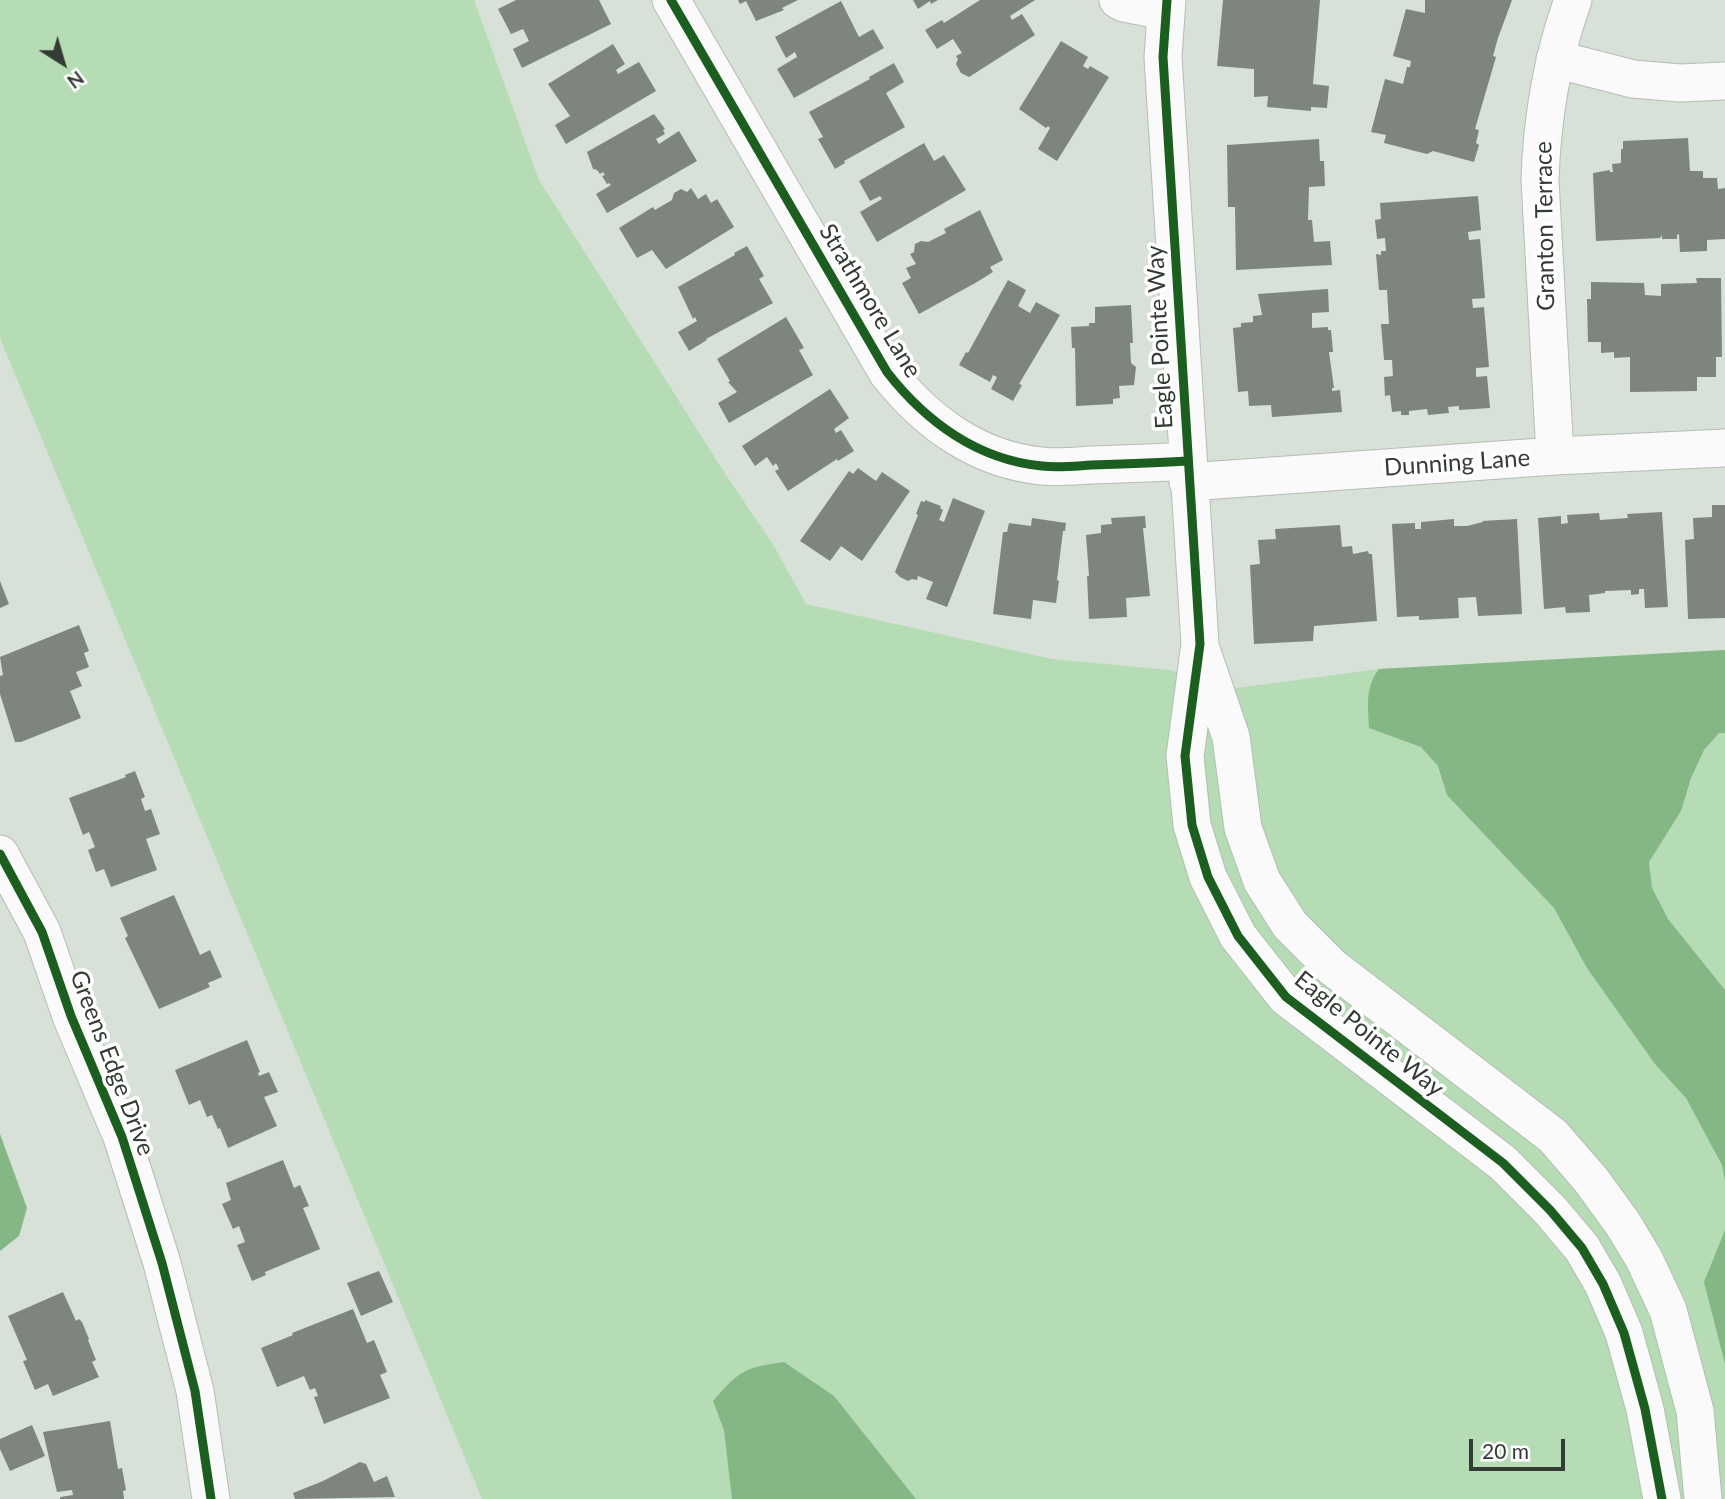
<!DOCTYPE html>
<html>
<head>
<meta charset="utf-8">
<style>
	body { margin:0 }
	#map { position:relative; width:1725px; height:1499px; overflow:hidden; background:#d7e1d7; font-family:Lato,sans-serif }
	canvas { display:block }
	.north { position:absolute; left:28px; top:28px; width:70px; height:70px; -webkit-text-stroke:5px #fff; paint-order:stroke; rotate:143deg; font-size:19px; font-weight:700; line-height:28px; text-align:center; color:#343b34 }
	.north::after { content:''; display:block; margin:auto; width:24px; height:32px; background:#343b34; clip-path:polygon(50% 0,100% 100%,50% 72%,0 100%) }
	.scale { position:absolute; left:1469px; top:1439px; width:96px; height:32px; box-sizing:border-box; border:4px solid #343b34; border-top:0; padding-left:9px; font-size:21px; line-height:24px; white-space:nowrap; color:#343b34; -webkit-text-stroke:5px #fff; paint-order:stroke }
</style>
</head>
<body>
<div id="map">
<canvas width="1725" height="1499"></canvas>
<div class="north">N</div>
<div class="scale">20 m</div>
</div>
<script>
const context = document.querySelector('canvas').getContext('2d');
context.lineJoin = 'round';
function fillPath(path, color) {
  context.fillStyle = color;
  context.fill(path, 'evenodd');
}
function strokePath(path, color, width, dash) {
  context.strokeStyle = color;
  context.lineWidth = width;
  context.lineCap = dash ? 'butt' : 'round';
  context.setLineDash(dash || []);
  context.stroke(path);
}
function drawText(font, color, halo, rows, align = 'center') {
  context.font = font + ' Lato,sans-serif';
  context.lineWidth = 7;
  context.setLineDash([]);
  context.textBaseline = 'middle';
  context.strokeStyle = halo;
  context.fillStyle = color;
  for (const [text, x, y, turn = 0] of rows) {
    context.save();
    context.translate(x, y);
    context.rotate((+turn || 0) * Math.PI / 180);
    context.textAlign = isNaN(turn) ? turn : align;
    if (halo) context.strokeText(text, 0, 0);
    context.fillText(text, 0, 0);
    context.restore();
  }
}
const green = new Path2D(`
	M0 0H474L539 180 724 472 774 546 806 604 1052 659 1169 670 1237 688 1379 669 1725 650V1499H482L0 338Z`);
const water = new Path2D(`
	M1725 650V733H1719L1704 750 1691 778 1681 811 1649 862 1652 888 1668 919 1725 990V1181L1722 1165 1686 1098 1655 1064 1587 968 1554 908 1447 795 1438 766 1421 747 1369 728C1368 706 1365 687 1379 669Z
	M0 1134 27 1208 19 1236 0 1251Z
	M1725 1230V1364L1704 1282Z
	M784 1362 834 1396 916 1499H732L724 1430 713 1401C739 1371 745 1367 784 1362Z`);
const building = new Path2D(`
	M516 0H599L611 24 522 68 513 49 529 41 523 29 511 34 498 9Z
	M738 0H798L782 8 784 10 756 21 746 1 740 4Z
	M913 0H938L931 4 930 1 918 9Z
	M980 0H1035L1010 16 1012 20 1022 14 1035 35 969 77 961 73 956 64 958 59 956 56 962 53 953 39 937 49 925 30 942 20 944 23Z
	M1223 0H1320L1313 84 1329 86 1327 108 1311 107V111L1267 107 1268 96 1254 97V69L1217 66Z
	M1425 0H1512L1498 38 1493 56 1496 57 1475 129 1479 130 1476 143 1479 145 1474 162 1433 151 1427 154 1384 143 1386 135 1371 132 1385 79 1403 84 1407 67H1410L1411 61 1393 56 1406 9 1425 13Z
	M841 1 859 37 873 29 884 48 794 98 777 69 797 57 795 52 786 58 775 37Z
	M1061 41 1088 57 1083 66 1088 69 1090 66 1109 77 1057 161 1038 149 1050 128 1048 126 1046 128 1019 109Z
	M613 44 625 64 616 70 618 74 639 62 656 91 566 144 555 125 570 116 548 84Z
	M894 63 904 82 886 93 905 127 844 161 845 163 835 169 818 139 823 137 809 112 870 79 869 77Z
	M654 114 665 129 663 130 665 134 656 139 659 144 679 131 697 161 607 213 596 194 611 185 609 183 607 184 602 176 605 175 603 172 600 174 597 170 593 169 587 152Z
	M1688 138 1690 171H1703V178H1717L1718 189 1725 188V239L1707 240V251L1680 252 1679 234 1677 235V239H1662V235L1660 238 1596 241 1593 173 1610 170V172H1613L1612 164 1621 163V149H1623V141Z
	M1319 139 1320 161H1324L1325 186 1309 187 1308 220H1312L1314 242 1330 241 1332 265 1236 270 1235 207H1228L1227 145Z
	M924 143 934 161 944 155 966 190 877 242 860 212 882 199 880 196 870 201 859 181Z
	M691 188 698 199 706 194 711 203 717 199 734 227 666 269 652 250 637 258 619 228 653 207 655 210 672 200 674 193 681 189 687 192Z
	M1478 196 1481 230 1468 232 1469 240 1480 239 1485 298 1472 299 1473 308 1484 307 1489 367 1476 368V377L1487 376 1490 408 1459 410V406L1448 407 1449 413 1428 415 1427 409 1409 411V415H1401V411L1392 412 1390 395 1385 396 1384 377 1393 376 1392 360H1384L1381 324H1389L1387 290H1379L1376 254 1381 255V251H1386L1385 238 1377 239 1375 220 1381 219 1380 203Z
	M980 210 1003 260 990 267 993 272 977 282 919 314 902 283 911 278 906 268 916 264 910 254 914 252 915 244 921 241 928 242 946 233 944 229Z
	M747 246 764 276 759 279 773 303 706 339 707 340 689 351 678 332 697 321 695 317 693 319 678 287 735 255 734 253Z
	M1696 278H1721L1722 357H1716V377H1697V391L1630 392V357L1614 358V352L1601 353V342H1588L1587 299H1591V282L1644 283 1645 295 1661 296V284L1697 283Z
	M1008 280 1026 290 1018 306 1030 313 1036 302 1060 315 1019 384 1022 385 1013 401 991 389 997 377 993 375 990 382 959 365 966 352 968 353Z
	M1328 289 1329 312 1312 313V328L1328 327V330H1331L1333 352H1329L1334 388H1332V391L1340 390 1342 412 1272 417 1271 405 1249 406 1248 391 1238 392 1233 328 1241 327V323L1253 322V316L1262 315 1258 294Z
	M1131 305 1133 343H1130L1131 363 1136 367 1134 385 1119 386 1120 398 1113 399V404L1076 406 1075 348H1072L1071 327 1089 326V323H1095V307Z
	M786 317 804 348 799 350 813 375 729 423 718 403 737 392 728 382 730 381 717 359Z
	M830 389 849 418 834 429 836 433 841 430 854 451 838 461 837 459 788 491 775 471 779 469 776 463 773 466 767 457 755 466 742 446Z
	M858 468 876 481 882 472 910 491 862 561 841 546 830 561 800 541 849 471 853 474Z
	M953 498 985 511 947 607 926 599 933 582 918 576 917 580 912 579 908 581 900 577 895 572 918 515 916 514 921 501 925 502V500L941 506 940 508 943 510 939 520 944 522Z
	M1712 505H1725V618L1688 619 1685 540 1694 539 1693 518 1712 517Z
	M1662 512 1668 607 1645 608 1644 589H1639V594L1631 595V590L1605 591V593L1589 595 1590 612 1566 613 1565 607 1544 609 1538 518 1561 516V524L1568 523 1567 515 1599 513 1600 520 1628 518 1627 514Z
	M1145 516 1146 528H1143L1150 596 1126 598 1127 617 1089 619 1087 576H1089L1086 535 1101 533V525L1112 524 1111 518Z
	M1032 518 1066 523 1065 531H1063L1057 580 1059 581 1056 603 1033 600 1031 619 993 614 1003 532H1007L1009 523 1031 526Z
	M1454 519V526H1467L1483 522 1482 521 1517 519 1522 614 1478 616 1476 597 1458 598 1459 618 1419 620V616L1397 617 1392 524 1415 523V529H1421V522Z
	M1340 525 1342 547 1352 546 1353 554 1368 551 1369 554H1372L1377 621 1314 626 1313 641 1254 644 1250 565 1260 564 1258 540 1276 539 1275 529Z
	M0 581 9 604 0 608Z
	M79 625 89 651 84 653 89 667 76 672 82 686 70 691 81 718 21 742H15L0 694V676L3 675 0 657Z
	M135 771 145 797 141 799 145 811 151 809 160 834 146 839 157 870 111 887 104 869 96 872 88 850 95 847 89 832 83 835 69 798 126 777 125 775Z
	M174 895 200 955 210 950 222 977 208 983 210 987 159 1009 125 938 128 936 120 918Z
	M247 1040 260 1072 258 1073 259 1076 269 1072 278 1092 264 1097 277 1126 228 1148 220 1128 218 1129 212 1115 207 1117 200 1100 189 1105 175 1070Z
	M283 1160 294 1188 300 1185 309 1206 303 1208 320 1249 265 1272 266 1275 252 1281 237 1245 245 1242 239 1226 233 1229 222 1204 231 1200 226 1183Z
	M379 1271 393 1302 361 1316 347 1283Z
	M63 1292 76 1321 79 1319 82 1322 89 1339 88 1340 96 1360 92 1362 99 1377 53 1396 48 1384 35 1390 23 1361 27 1360 8 1316Z
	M353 1309 367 1343 374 1340 387 1372 380 1375 390 1398 324 1424 314 1397 318 1396 315 1388 310 1390 304 1376 277 1387 261 1348 293 1335 292 1333Z
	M110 1421 118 1469 122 1468 126 1490 123 1491 124 1499H60V1497L73 1495 72 1490 57 1492 43 1432Z
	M32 1425 45 1456 10 1471 0 1449V1439Z
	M360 1462 366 1464 374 1482 387 1476 395 1497 295 1499 293 1493 323 1481Z`);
const minor = new Path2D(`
	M671 0 887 372C926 422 978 460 1042 466 1058 468 1075 466 1091 465 1123 464 1155 463 1187 461
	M1118 0 1124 3 1166 11
	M1167 0 1163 57 1200 644 1185 756 1192 825 1208 877 1238 936 1286 997 1503 1163 1550 1210 1582 1248 1603 1284 1624 1333 1645 1409 1662 1499
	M1555 59 1633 79 1680 83 1725 81
	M1555 456 1540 180C1542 118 1552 58 1573 0
	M1188 482 1555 456 1725 448
	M1202 652 1231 737 1243 828 1262 881 1290 925 1332 967 1553 1136 1591 1180 1623 1224 1644 1259 1668 1310 1695 1411 1703 1499
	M0 854 42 932 71 1016 122 1137 162 1263 195 1391 211 1499`);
const cycleway = new Path2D(`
	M671 0 887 372C926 422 978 460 1042 466 1058 468 1075 466 1091 465 1123 464 1155 463 1187 461
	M1167 0 1163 57 1200 644 1185 756 1192 825 1208 877 1238 936 1286 997 1503 1163 1550 1210 1582 1248 1603 1284 1624 1333 1645 1409 1662 1499
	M0 854 42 932 71 1016 122 1137 162 1263 195 1391 211 1499`);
const streetNames = [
	["Granton Terrace",1545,226,-91],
	["Strathmore Lane",870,301,59],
	["Eagle Pointe Way",1160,337,-93],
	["Dunning Lane",1457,463,-4],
	["Eagle Pointe Way",1369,1034,39],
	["Greens Edge Drive",112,1063,69]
];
fillPath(green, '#b5dcb5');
fillPath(water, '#85b686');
fillPath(building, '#7e857e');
strokePath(minor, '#b5bdb5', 39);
strokePath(minor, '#f9faf9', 37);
strokePath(cycleway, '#1b5e20', 9);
drawText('24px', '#343b34', '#fff', streetNames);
</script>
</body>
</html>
